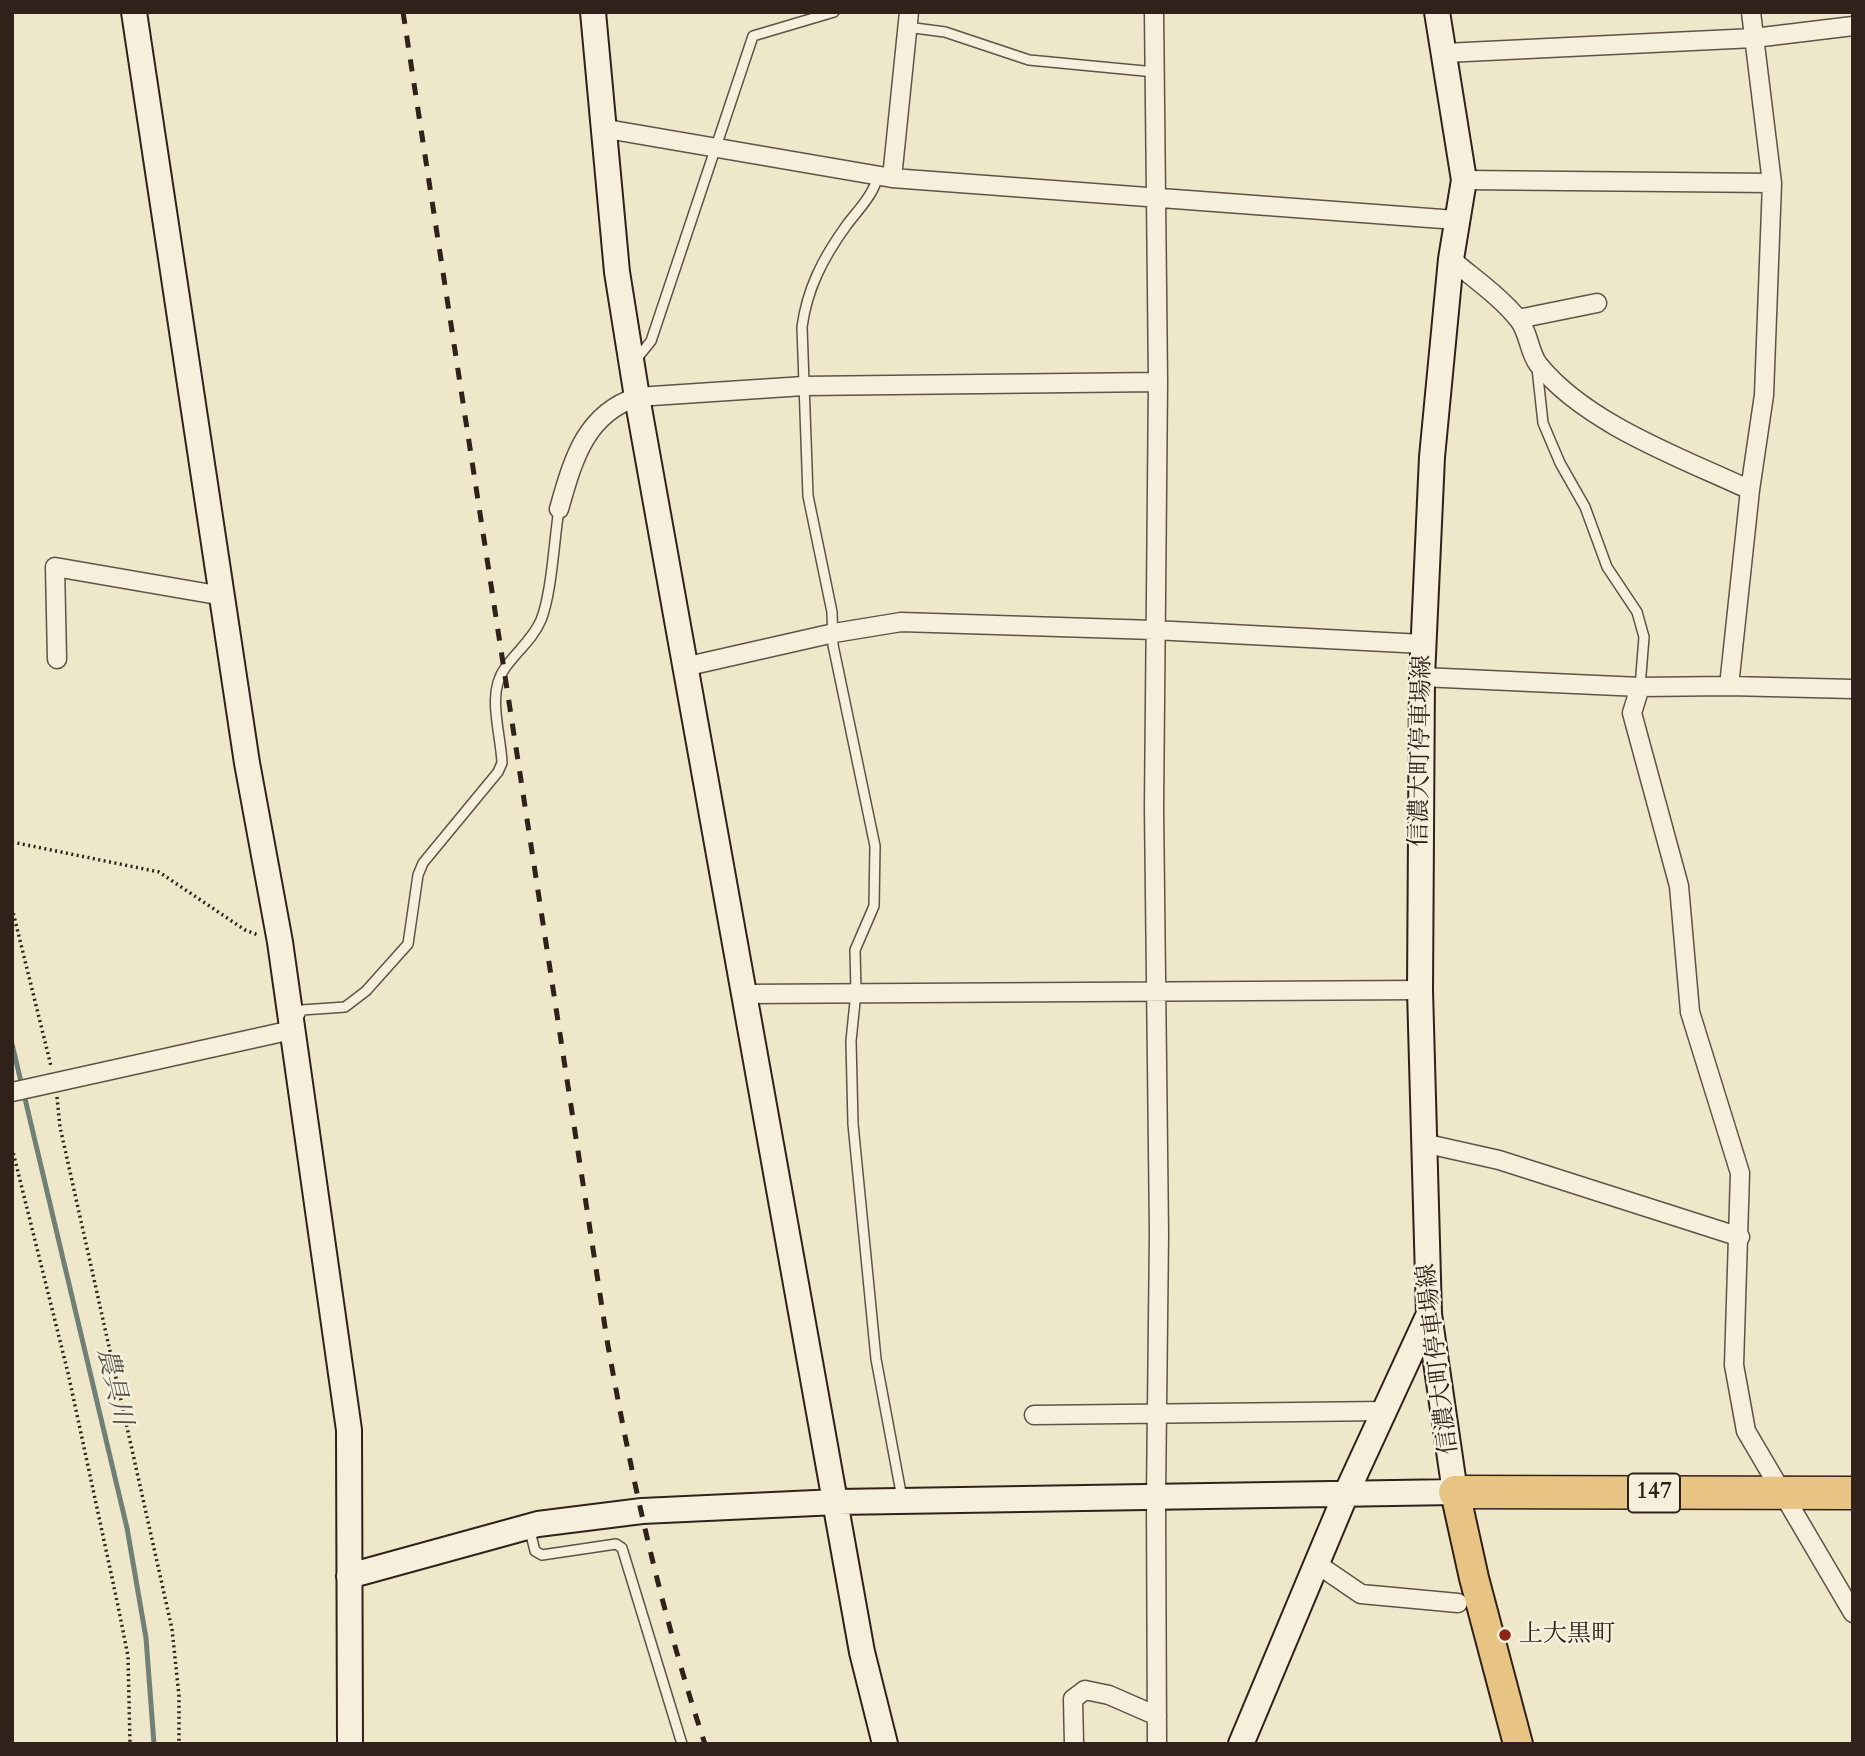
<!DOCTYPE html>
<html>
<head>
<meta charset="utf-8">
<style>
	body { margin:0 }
	#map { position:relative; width:1865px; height:1756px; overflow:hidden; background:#efe7c9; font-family:Cardo,serif }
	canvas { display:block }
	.frame { position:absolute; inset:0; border:14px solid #31211b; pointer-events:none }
</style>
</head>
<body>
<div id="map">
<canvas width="1865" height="1756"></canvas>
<div class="frame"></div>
</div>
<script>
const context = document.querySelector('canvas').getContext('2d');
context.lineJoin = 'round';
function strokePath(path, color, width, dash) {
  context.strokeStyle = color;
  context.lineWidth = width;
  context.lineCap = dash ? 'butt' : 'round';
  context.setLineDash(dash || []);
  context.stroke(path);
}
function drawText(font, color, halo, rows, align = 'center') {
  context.font = font + ' Cardo,"Noto Serif JP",serif';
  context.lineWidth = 5;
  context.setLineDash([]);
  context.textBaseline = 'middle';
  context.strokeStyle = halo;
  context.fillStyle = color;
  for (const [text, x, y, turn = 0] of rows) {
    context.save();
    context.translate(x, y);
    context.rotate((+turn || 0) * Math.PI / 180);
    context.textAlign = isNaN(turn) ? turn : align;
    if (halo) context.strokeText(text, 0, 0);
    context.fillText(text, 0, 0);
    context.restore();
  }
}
const stream = new Path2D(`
	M12 1044 127 1528 146 1638 154 1744`);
const path = new Path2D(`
	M12 842 159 872 245 930 258 935
	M12 908 51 1066
	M57 1097 60 1127 172 1629 179 1696V1744
	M12 1148 68 1373 117 1601 128 1656 130 1744`);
const lane = new Path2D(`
	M907 27 945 32 1029 60 1155 72
	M878 175C874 195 857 211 846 226 823 258 807 289 802 327L808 496 832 612 833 645 875 846 874 906 855 950 856 992 851 1041 853 1124 876 1359 902 1498
	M635 361 651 341 753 36 834 12
	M1537 368 1543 423 1560 463 1585 507 1607 567 1637 612 1644 637 1640 687
	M297 1020 302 1010 345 1007 366 991 408 944 418 875 423 863 498 772 502 763C501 733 486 694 505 668 517 651 533 639 541 620 552 592 554 540 559 509
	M529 1527 535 1551 542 1555 616 1544 622 1548 682 1744`);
const street = new Path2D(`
	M1154 12 1158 382 1154 808 1159 1234 1156 1496 1157 1744
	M1445 53 1754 38 1853 26
	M601 128 892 178 1456 220
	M892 178 909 12
	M1464 180 1772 183
	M1451 259C1473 278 1501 297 1519 320 1529 333 1529 352 1538 364 1586 424 1682 458 1750 490
	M1518 319 1597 303
	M559 509C573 460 585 414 637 397L804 386 1158 382
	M57 659 55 567 223 596
	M684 667 834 633 901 622 1154 630 1423 644
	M1422 677 1640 687 1729 686 1853 689
	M1729 686 1750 490 1764 395 1772 183 1751 12
	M1640 687 1632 713 1679 886 1690 1012 1740 1173 1734 1365 1746 1431 1853 1613
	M744 994 1420 990
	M12 1092 292 1030
	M1423 1143 1499 1160 1740 1237
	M1034 1415 1385 1411
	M1317 1564 1361 1594 1458 1603
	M1074 1744 1073 1699 1085 1690 1109 1695 1157 1716`);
const secondary = new Path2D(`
	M134 12 247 763 280 942 349 1430 350 1744
	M593 12 617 272 637 397 862 1652 885 1744
	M349 1576 538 1524 642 1511 837 1502 1455 1492 1429 1314 1420 990 1422 677 1432 457 1451 259 1464 180 1437 12
	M1241 1744 1345 1496 1429 1314`);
const primary = new Path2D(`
	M1455 1492 1474 1578 1518 1744`);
const highway = new Path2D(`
	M1455 1492 1853 1493`);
const rail = new Path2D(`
	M403 12 607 1340C631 1476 661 1612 705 1744`);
const markers = [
	[1505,1635,7,"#8f2418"]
];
const shields = [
	[1654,1493,52]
];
const shieldNames = [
	["147",1654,1493]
];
const streetNames = [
	["信濃大町停車場線",1422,751,-89],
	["信濃大町停車場線",1439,1359,-97]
];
const poiNames = [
	["上大黒町",1519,1635]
];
const waterNames = [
	["農具川",113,1387,77]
];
strokePath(stream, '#708077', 5);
strokePath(lane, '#605246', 12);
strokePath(street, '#605246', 21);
strokePath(secondary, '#31211b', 28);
strokePath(primary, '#31211b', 32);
strokePath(highway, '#31211b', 35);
strokePath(path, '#31211b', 3.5, [2, 3.5]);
strokePath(lane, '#f5efdc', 9);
strokePath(street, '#f5efdc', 18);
strokePath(secondary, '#f5efdc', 24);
strokePath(primary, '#e8c484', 28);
strokePath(highway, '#e8c484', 32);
strokePath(rail, '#31211b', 5, [12, 12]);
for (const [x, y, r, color] of markers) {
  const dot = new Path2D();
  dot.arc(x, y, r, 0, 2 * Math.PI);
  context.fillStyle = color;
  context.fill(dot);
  strokePath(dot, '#f5efdc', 2.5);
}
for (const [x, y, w] of shields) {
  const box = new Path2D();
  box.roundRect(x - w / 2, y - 19.5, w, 39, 5);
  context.fillStyle = '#f5efdc';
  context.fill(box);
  strokePath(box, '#31211b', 2);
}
drawText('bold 23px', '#31211b', null, shieldNames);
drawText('24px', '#31211b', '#f5efdc', streetNames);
drawText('24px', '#31211b', '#f5efdc', poiNames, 'left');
drawText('italic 26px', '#505149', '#f5efdc', waterNames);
</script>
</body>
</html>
